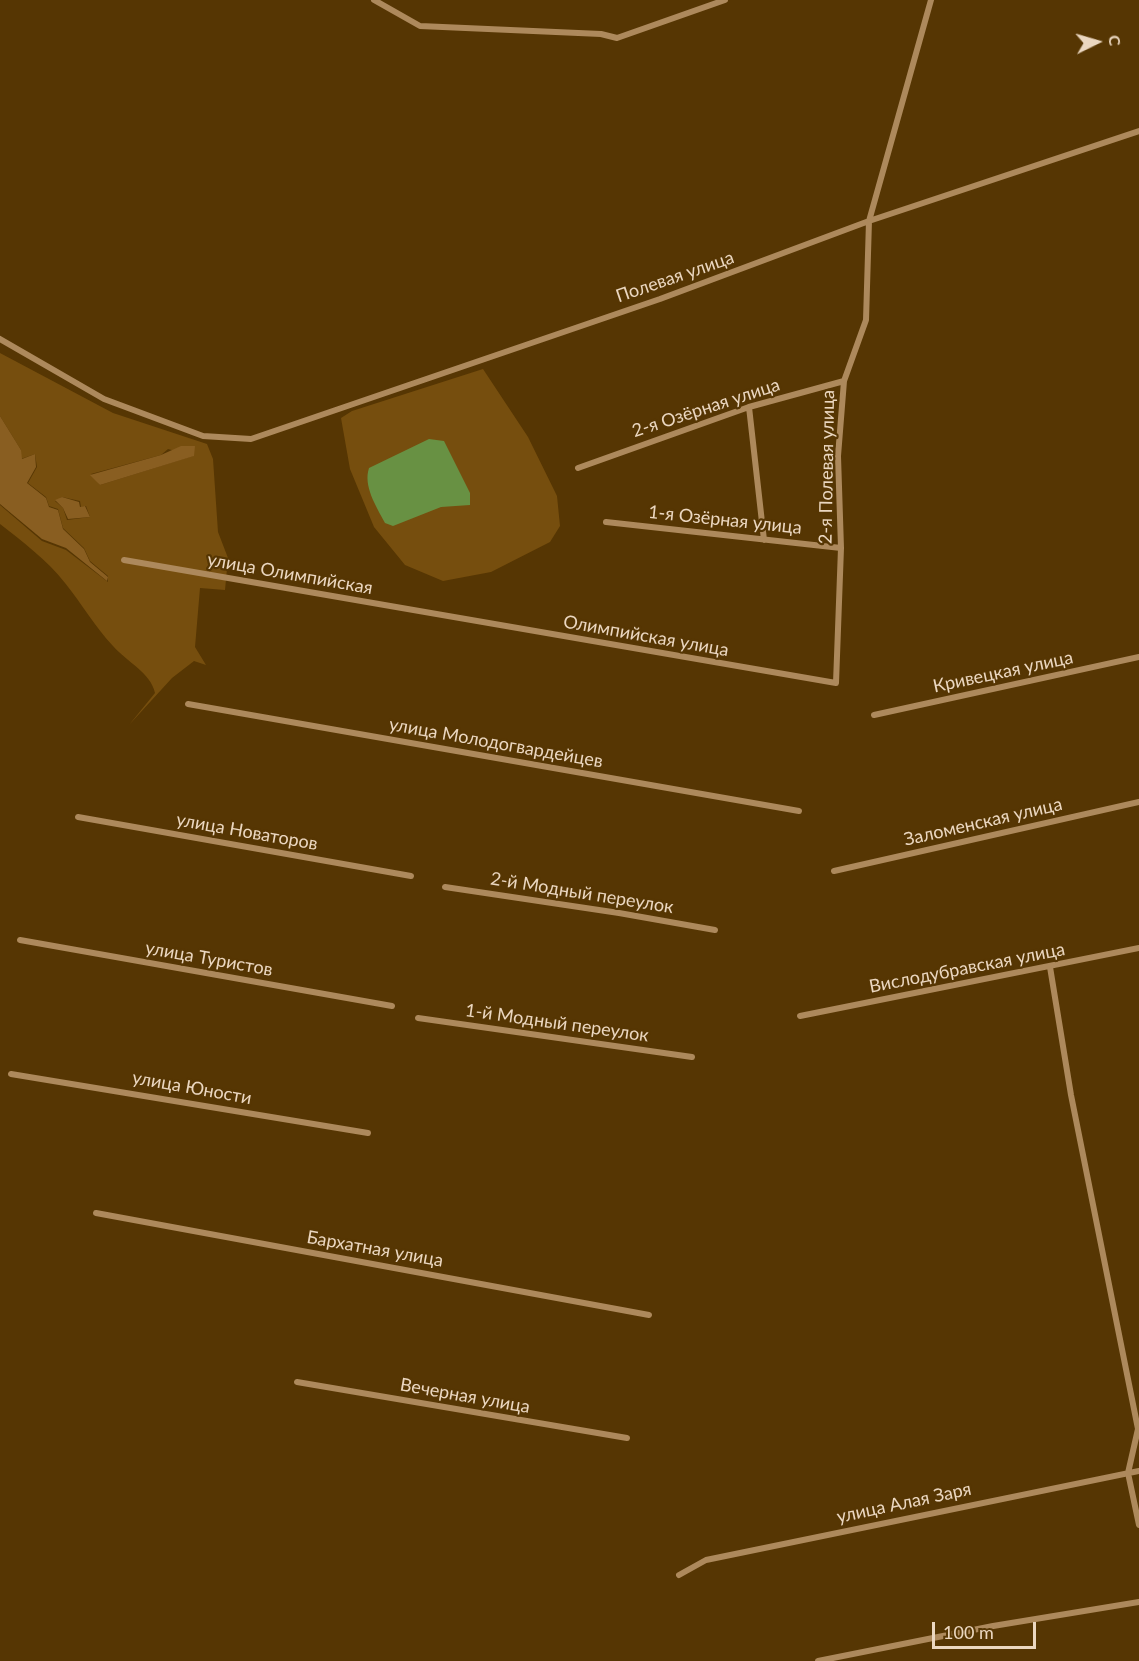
<!DOCTYPE html>
<html>
<head>
<meta charset="utf-8">
<style>
	body { margin:0 }
	#map { position:relative; width:1139px; height:1661px; overflow:hidden; background:#563603; font-family:Lato,sans-serif }
	canvas { display:block }
	.north { position:absolute; left:1067px; top:12px; width:60px; height:60px; -webkit-text-stroke:4px #563603; paint-order:stroke; rotate:85deg; font-size:16px; font-weight:700; line-height:24px; text-align:center; color:#ebd7c0 }
	.north::after { content:''; display:block; margin:auto; width:21px; height:27px; background:#ebd7c0; clip-path:polygon(50% 0,100% 100%,50% 72%,0 100%) }
	.scale { position:absolute; left:932px; top:1622px; width:104px; height:27px; box-sizing:border-box; border:3px solid #ebd7c0; border-top:0; padding-left:8px; font-size:18px; line-height:21px; white-space:nowrap; color:#ebd7c0; -webkit-text-stroke:4px #563603; paint-order:stroke }
</style>
</head>
<body>
<div id="map">
<canvas width="1139" height="1661"></canvas>
<div class="north">С</div>
<div class="scale">100 m</div>
</div>
<script>
const context = document.querySelector('canvas').getContext('2d');
context.lineJoin = 'round';
function fillPath(path, color) {
  context.fillStyle = color;
  context.fill(path, 'evenodd');
}
function strokePath(path, color, width, dash) {
  context.strokeStyle = color;
  context.lineWidth = width;
  context.lineCap = dash ? 'butt' : 'round';
  context.setLineDash(dash || []);
  context.stroke(path);
}
function drawText(font, color, halo, rows, align = 'center') {
  context.font = font + ' Lato,sans-serif';
  context.lineWidth = 4.5;
  context.setLineDash([]);
  context.textBaseline = 'middle';
  context.strokeStyle = halo;
  context.fillStyle = color;
  for (const [text, x, y, turn = 0] of rows) {
    context.save();
    context.translate(x, y);
    context.rotate((+turn || 0) * Math.PI / 180);
    context.textAlign = isNaN(turn) ? turn : align;
    if (halo) context.strokeText(text, 0, 0);
    context.fillText(text, 0, 0);
    context.restore();
  }
}
const green = new Path2D(`
	M0 353 113 413 207 444 213 459 218 532 228 558 225 590 200 588 195 647 206 665 194 661 172 678 129 725 155 693C151 673 127 662 113 646 95 627 82 604 65 583 47 560 23 542 0 524V505L42 541 66 550 108 582V576L90 561 84 548 63 528 58 509 49 506 46 497 28 483 37 467 35 454 21 459V450L0 416ZM168 449 193 456 100 485 91 474 161 455ZM62 497 80 501 81 507 86 506 90 517 67 520 63 508 55 501Z
	M483 369 528 437 557 496 560 526 550 542 491 572 443 581 405 565 374 527 350 469 341 418 352 411Z`);
const forest = new Path2D(`
	M0 416 21 450 22 459 35 454 36 467 27 483 46 498 49 507 58 510 63 529 84 549 90 562 108 577 107 581 66 548 42 539 0 504Z
	M181 446H195L194 456 100 485 90 475 161 455Z
	M62 497 79 502 80 507 85 506 90 517 68 519 63 508 55 500Z`);
const water = new Path2D(`
	M429 439 444 441 470 493V505L441 507 393 526 385 523C376 506 363 486 369 468Z`);
const minor = new Path2D(`
	M374 0 420 26 601 34 617 38 725 0
	M0 339 104 399 203 436 251 439 660 299 869 221 1139 131
	M749 407 764 540
	M578 468 749 407 844 381
	M606 522 841 548
	M124 560 836 683 841 548 838 456 844 381 866 320 869 221 931 0
	M188 704 799 811
	M874 715 1139 657
	M78 817 411 876
	M834 871 1139 802
	M445 887 619 913 715 930
	M20 940 392 1006
	M1050 967 1071 1095 1138 1429 1128 1473 1139 1525
	M800 1016 1139 948
	M418 1018 692 1057
	M11 1074 368 1133
	M96 1213 649 1315
	M297 1382 627 1438
	M679 1575 706 1560 1139 1471
	M818 1661 993 1626 1139 1602`);
const streetNames = [
	["Полевая улица",675,277,-19],
	["2-я Озёрная улица",706,408,-18],
	["2-я Полевая улица",827,467,-89],
	["1-я Озёрная улица",725,520,6],
	["улица Олимпийская",290,574,10],
	["Олимпийская улица",646,636,10],
	["Кривецкая улица",1003,672,-12],
	["улица Молодогвардейцев",496,743,10],
	["Заломенская улица",983,822,-13],
	["улица Новаторов",247,832,10],
	["2-й Модный переулок",582,893,9],
	["улица Туристов",209,959,10],
	["Вислодубравская улица",967,968,-11],
	["1-й Модный переулок",557,1023,8],
	["улица Юности",192,1088,10],
	["Бархатная улица",375,1249,10],
	["Вечерная улица",465,1396,10],
	["улица Алая Заря",904,1503,-12]
];
fillPath(green, '#764e0e');
fillPath(forest, '#895e21');
fillPath(water, '#689143');
strokePath(minor, '#ad895c', 6);
drawText('18px', '#ebd7c0', '#563603', streetNames);
</script>
</body>
</html>
